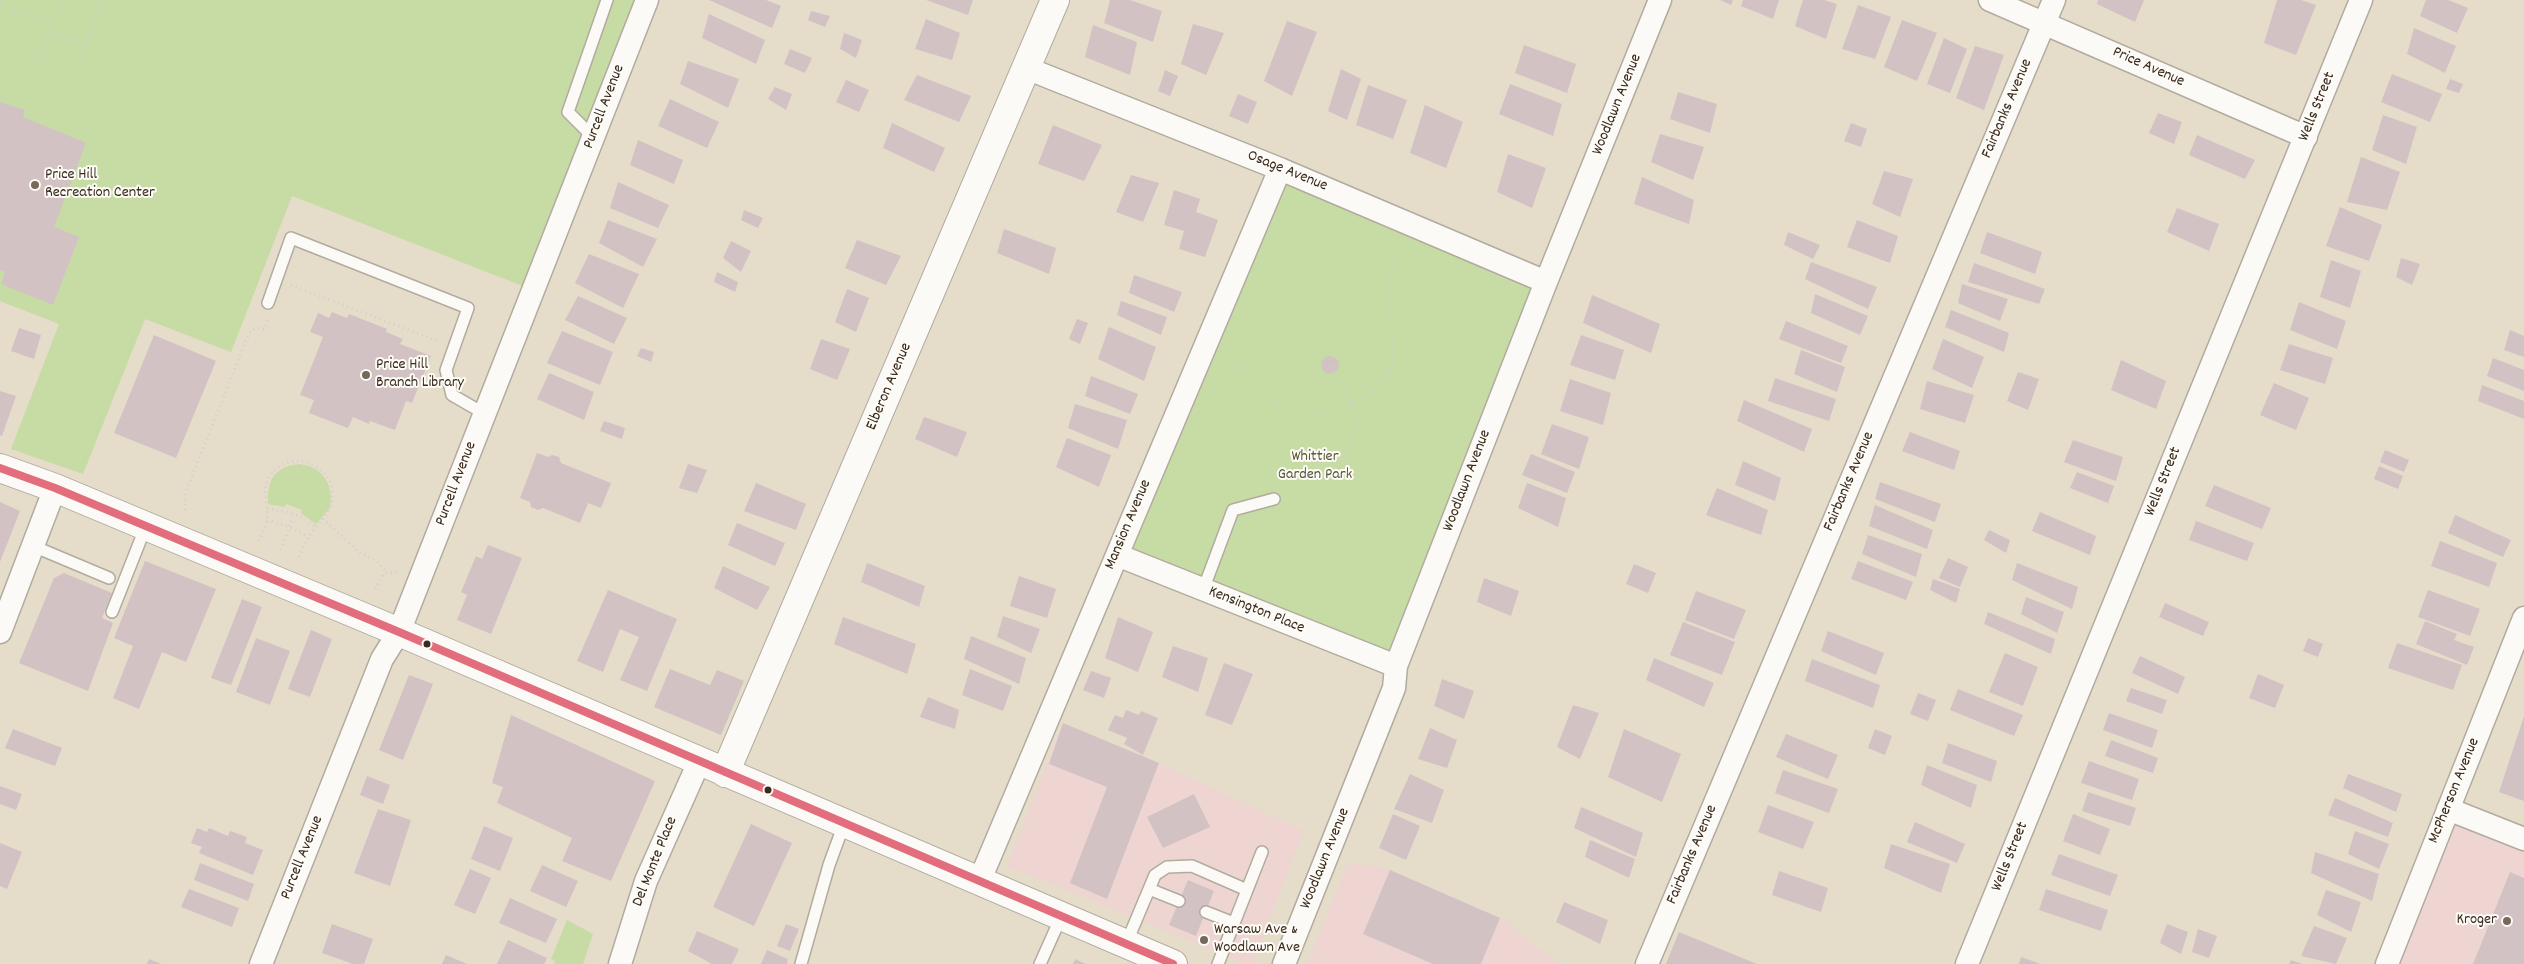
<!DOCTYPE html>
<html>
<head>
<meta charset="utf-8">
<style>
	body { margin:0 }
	canvas { display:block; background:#e5dcca }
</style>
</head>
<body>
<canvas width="2524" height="964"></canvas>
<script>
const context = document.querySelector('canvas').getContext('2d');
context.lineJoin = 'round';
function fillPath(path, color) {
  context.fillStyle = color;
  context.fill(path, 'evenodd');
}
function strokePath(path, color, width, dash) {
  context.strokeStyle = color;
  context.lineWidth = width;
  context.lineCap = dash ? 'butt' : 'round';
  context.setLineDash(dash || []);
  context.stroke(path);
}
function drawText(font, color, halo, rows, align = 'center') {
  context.font = font + ' Dekko,sans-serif';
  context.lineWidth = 4;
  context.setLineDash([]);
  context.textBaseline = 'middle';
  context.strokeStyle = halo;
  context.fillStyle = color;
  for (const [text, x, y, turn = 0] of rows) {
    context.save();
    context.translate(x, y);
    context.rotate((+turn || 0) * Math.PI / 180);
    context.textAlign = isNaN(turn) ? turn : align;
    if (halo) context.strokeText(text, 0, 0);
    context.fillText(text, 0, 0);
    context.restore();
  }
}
const built = new Path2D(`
	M1063 723 1159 763 1304 831 1252 964H1247L1007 866Z
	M2448 809 2524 839V964H2387Z
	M1348 862 1390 870 1500 918 1559 964H1307Z`);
const green = new Path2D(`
	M0 0H647L533 290 292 196 231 352 145 319 83 474 11 449 59 324 0 301Z
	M1280 169 1546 282 1396 666 1117 555Z
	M299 464C323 467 334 484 330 508L316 524 301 513 302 510 286 504 285 507 268 504C267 480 274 467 299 464Z
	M567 920 593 934 583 964H554L555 961 551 959Z`);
const building = new Path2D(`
	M709 0H766L781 6 772 28Z
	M926 0H973L968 15Z
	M1110 0H1130L1162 11 1153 42 1104 23Z
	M1720 0H1733L1731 5Z
	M1743 0H1779L1773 19 1741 6Z
	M1803 0H1824L1837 4 1826 39 1795 26Z
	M2098 0H2144L2135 22 2097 4Z
	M2277 0H2301L2316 5 2296 55 2264 43Z
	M2426 0H2448L2468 8 2457 33 2420 16Z
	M1858 5 1891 17 1875 59 1842 49Z
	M811 11 830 16 825 27 808 20Z
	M709 14 765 40 756 64 702 38Z
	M926 19 960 33 952 60 915 49Z
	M1902 20 1937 33 1917 81 1884 67Z
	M1287 21 1317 32 1292 96 1264 81Z
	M1193 24 1224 33 1206 75 1181 64Z
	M1093 25 1137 42 1130 75 1085 57Z
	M2414 28 2456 46 2445 73 2407 54Z
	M844 33 862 40 856 58 840 49Z
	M1944 38 1967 49 1950 93 1927 84Z
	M1524 45 1576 64 1567 93 1515 73Z
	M1975 46 2004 55 1984 110 1956 98Z
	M790 49 812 58 805 73 784 64Z
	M688 61 739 79 728 108 680 84Z
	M1341 69 1361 79 1347 120 1328 111Z
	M1165 70 1178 76 1170 96 1158 91Z
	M2392 74 2442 94 2430 122 2381 102Z
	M917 75 971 96 959 122 904 100Z
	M2450 79 2463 84 2459 93 2446 89Z
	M846 80 869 90 859 112 836 102Z
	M1510 84 1562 104 1553 136 1499 114Z
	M1368 85 1407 100 1393 139 1356 125Z
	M775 87 792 94 786 110 768 99Z
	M1678 92 1717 104 1710 133 1670 119Z
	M1238 94 1257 102 1248 124 1229 116Z
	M670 99 719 122 707 148 658 126Z
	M0 102 25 110 23 117 86 143 54 227 79 237 53 305 1 284 5 272 0 270Z
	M1425 105 1463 122 1446 168 1410 153Z
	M2158 113 2182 122 2174 144 2149 133Z
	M2383 115 2417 127 2406 164 2372 150Z
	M892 123 945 148 934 172 883 148Z
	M1851 123 1867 129 1861 147 1844 141Z
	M1053 125 1102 145 1084 181 1038 164Z
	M1660 134 1704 147 1693 180 1651 162Z
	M2197 135 2255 160 2245 179 2189 155Z
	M638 140 683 160 674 184 630 165Z
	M1508 154 1546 168 1532 208 1497 192Z
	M2361 157 2400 172 2387 210 2347 202Z
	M1884 171 1913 179 1900 217 1872 204Z
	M1131 175 1159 183 1143 222 1116 212Z
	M1642 177 1694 200 1689 224 1634 204Z
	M618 182 669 205 658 228 610 208Z
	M1174 190 1200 199 1196 212 1218 220 1205 257 1179 249 1184 231 1164 225Z
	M2340 207 2382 225 2369 261 2326 246Z
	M2177 208 2219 224 2209 251 2167 232Z
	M744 210 763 218 758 228 741 220Z
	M608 220 657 239 643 267 599 243Z
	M1857 220 1898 236 1890 263 1847 247Z
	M1004 229 1056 248 1049 274 997 253Z
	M1788 232 1820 245 1813 259 1784 245Z
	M1987 232 2042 252 2035 274 1980 253Z
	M857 240 901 256 886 285 845 268Z
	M731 241 751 251 741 272 723 258Z
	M589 254 639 274 623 308 575 283Z
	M2401 258 2420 264 2412 285 2396 277Z
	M2331 260 2361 271 2350 308 2320 297Z
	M1811 262 1877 287 1868 309 1805 279Z
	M1974 263 2045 289 2039 304 1968 282Z
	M717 272 738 282 735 292 714 282Z
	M1134 275 1182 292 1174 312 1129 293Z
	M1962 284 2008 299 2000 321 1958 303Z
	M847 289 869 298 856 332 835 322Z
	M1815 294 1868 316 1860 335 1811 313Z
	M1592 295 1660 324 1651 353 1583 323Z
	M578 296 627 318 614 344 565 320Z
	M1121 301 1167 317 1161 335 1117 315Z
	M2299 302 2346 321 2337 349 2290 330Z
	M1951 310 2009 333 2004 352 1945 327Z
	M332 312 347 318 349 314 387 329 386 332 403 339 400 344 431 356 412 403 406 401 395 430 370 421 369 424 353 417 348 428 309 413 314 400 300 395 323 337 310 332 318 313 329 318Z
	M1077 319 1088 323 1080 344 1069 339Z
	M1786 321 1848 346 1841 363 1779 339Z
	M1109 327 1156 347 1144 381 1098 359Z
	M19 328 41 335 34 359 11 351Z
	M2510 330 2524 336V357L2504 350Z
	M562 331 613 352 600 385 547 363Z
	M154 335 216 361 176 458 114 433Z
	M1581 335 1624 350 1615 380 1570 365Z
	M821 339 850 349 837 380 810 369Z
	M1943 339 1984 357 1972 388 1932 369Z
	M2289 344 2333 358 2325 384 2280 370Z
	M641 348 654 352 651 362 637 356Z
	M1801 350 1845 367 1837 392 1794 374Z
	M1321 365a9 9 0 1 1 18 0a9 9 0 1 1-18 0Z
	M2493 358 2524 370V391L2487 376Z
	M2121 360 2166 381 2156 409 2111 390Z
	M2018 372 2039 379 2028 410 2007 401Z
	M549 373 594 392 584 420 537 399Z
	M1091 376 1138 394 1130 414 1085 396Z
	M1775 378 1836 399 1829 421 1768 401Z
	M1570 379 1611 393 1603 425 1560 411Z
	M1927 381 1974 395 1965 423 1920 409Z
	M2274 383 2309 398 2296 430 2260 415Z
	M2482 385 2524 401V419L2478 401Z
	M0 391 16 396 2 436 0 435Z
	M1744 400 1812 429 1804 452 1737 421Z
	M1075 404 1127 420 1118 449 1068 428Z
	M924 417 967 432 957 457 915 439Z
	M604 421 625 428 622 439 600 431Z
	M1552 424 1589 437 1579 469 1541 454Z
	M1910 432 1960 451 1954 470 1902 451Z
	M1067 438 1111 455 1099 487 1056 467Z
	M2073 440 2123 457 2116 481 2064 462Z
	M2385 450 2409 460 2404 472 2380 462Z
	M537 453 548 457 552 455 559 457 561 463 611 483 601 508 588 503 580 523 543 508 538 510 531 507 530 502 520 498Z
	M1531 454 1575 472 1567 493 1522 475Z
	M1743 461 1781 478 1775 501 1735 485Z
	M688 464 707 470 697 493 679 488Z
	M2379 466 2403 476 2398 489 2374 479Z
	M2077 472 2114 486 2108 503 2070 488Z
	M1880 482 1941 504 1935 522 1875 499Z
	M756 483 806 504 796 530 744 511Z
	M1527 483 1566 498 1558 527 1518 508Z
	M2214 485 2271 508 2262 529 2205 506Z
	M1717 488 1768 510 1761 535 1706 515Z
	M0 502 20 511 0 562Z
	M1875 505 1933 530 1927 549 1869 526Z
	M2040 512 2096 536 2090 555 2032 531Z
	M2455 515 2511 540 2503 557 2448 533Z
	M2196 521 2254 543 2247 561 2189 540Z
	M737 523 785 543 775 566 728 545Z
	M1989 530 2010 540 2006 553 1984 540Z
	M1868 535 1922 554 1916 577 1862 554Z
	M2440 541 2497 563 2489 587 2431 566Z
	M488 545 522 558 491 634 457 620 467 595 461 592 476 556 482 559Z
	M1948 558 1968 567 1960 587 1939 578Z
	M145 561 216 589 186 662 162 652 139 709 113 698 133 646 114 638Z
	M1858 561 1913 582 1906 600 1851 579Z
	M867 563 925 586 919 607 861 582Z
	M2017 563 2078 587 2072 609 2012 580Z
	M1634 564 1656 573 1648 593 1626 584Z
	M723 566 770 587 757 610 714 588Z
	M64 573 112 593 102 618 113 623 88 691 19 663 54 578Z
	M1019 576 1056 589 1047 618 1010 606Z
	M1484 578 1519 591 1511 616 1477 602Z
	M1933 579 1960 589 1956 603 1930 590Z
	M608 590 677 619 647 691 620 680 639 637 620 629 603 672 577 661Z
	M2428 590 2480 609 2470 636 2418 617Z
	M1696 591 1746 610 1734 639 1685 620Z
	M2026 597 2064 612 2057 633 2021 614Z
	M242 599 262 607 231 685 211 678Z
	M2165 603 2209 622 2203 636 2159 617Z
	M1988 612 2055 639 2051 654 1984 624Z
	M1003 616 1040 629 1031 653 997 637Z
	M843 617 916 644 907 674 834 644Z
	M1118 617 1153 632 1138 672 1105 658Z
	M2425 621 2457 634 2454 640 2474 647 2467 665 2416 644Z
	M1683 622 1735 642 1722 675 1670 655Z
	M311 630 332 639 310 697 288 689Z
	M1828 631 1884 653 1876 675 1821 651Z
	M971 636 1026 658 1019 684 964 659Z
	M256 638 290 651 270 705 236 692Z
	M2308 638 2323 644 2318 657 2303 651Z
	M2397 643 2462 665 2453 690 2388 668Z
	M1173 646 1208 658 1198 692 1162 677Z
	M2005 653 2038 667 2023 706 1989 692Z
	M2140 656 2185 677 2178 694 2132 673Z
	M1654 658 1714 683 1704 707 1646 680Z
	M1812 659 1880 685 1873 708 1805 681Z
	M1224 663 1253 674 1232 725 1205 715Z
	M670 669 710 685 717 670 744 681 721 735 654 707Z
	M970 669 1012 686 1003 711 962 695Z
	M1091 671 1111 678 1104 698 1083 690Z
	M2258 674 2284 685 2275 708 2249 698Z
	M409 675 433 684 403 760 379 750Z
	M1442 679 1474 691 1464 719 1434 706Z
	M2131 688 2167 700 2162 714 2126 701Z
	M1958 689 2023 715 2014 736 1950 710Z
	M1918 693 1936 700 1928 721 1910 714Z
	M928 697 959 710 955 729 920 717Z
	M1573 705 1599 713 1580 759 1557 747Z
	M1126 710 1139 715 1141 711 1158 718 1143 755 1124 744 1127 738 1108 730 1115 715 1123 718Z
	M2109 713 2158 730 2152 748 2103 730Z
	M511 715 655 781 611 881 562 861 572 838 497 803 503 787 492 783Z
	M2524 716V801L2499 792Z
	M1063 723 1159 763 1107 899 1070 883 1107 787 1049 764Z
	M1430 728 1457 740 1447 768 1418 759Z
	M13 729 62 748 55 766 5 748Z
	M1624 729 1681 754 1662 802 1608 777Z
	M1875 729 1892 736 1885 755 1868 748Z
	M1786 734 1838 755 1828 779 1776 757Z
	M2111 740 2158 758 2153 773 2105 756Z
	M1948 743 1997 761 1991 782 1942 763Z
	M2089 761 2139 779 2132 800 2081 783Z
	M1927 765 1977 785 1971 808 1921 785Z
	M1783 770 1838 789 1829 813 1775 793Z
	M1410 774 1444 790 1432 823 1394 809Z
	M2348 774 2402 794 2396 812 2343 788Z
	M367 776 390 785 383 804 360 795Z
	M0 786 22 794 16 810 0 804Z
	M2088 792 2136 808 2130 826 2082 811Z
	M1194 794 1210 827 1163 848 1147 817Z
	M2335 798 2393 823 2388 837 2328 815Z
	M1768 805 1814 822 1803 849 1758 832Z
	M1581 807 1643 833 1636 857 1574 828Z
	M378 809 411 820 390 886 354 873Z
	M1393 814 1420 826 1406 860 1379 848Z
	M2073 814 2110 829 2100 855 2063 841Z
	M1915 822 1965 844 1957 863 1907 842Z
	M751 824 792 843 754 926 713 907Z
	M484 826 513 838 500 871 471 859Z
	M197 828 207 832 209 828 228 836 230 831 247 837 245 843 263 850 253 875 199 853 202 847 191 843Z
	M2355 831 2389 844 2379 869 2348 854Z
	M1590 840 1635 859 1629 878 1585 857Z
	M0 843 22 852 7 889 0 886Z
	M1891 844 1950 864 1941 893 1884 868Z
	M2315 852 2379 874 2372 901 2311 873Z
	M2059 854 2118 875 2110 896 2051 875Z
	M200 863 254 884 248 901 194 880Z
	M542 865 578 881 566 907 530 891Z
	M470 869 491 878 475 914 454 905Z
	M1390 870 1500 918 1481 964H1433L1363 934Z
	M1779 871 1828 888 1821 912 1772 895Z
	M2510 872 2524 878V964H2473Z
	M1188 880 1214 891 1196 936 1169 925Z
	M189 889 239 908 232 927 181 907Z
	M2046 889 2108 910 2101 931 2039 910Z
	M2326 890 2361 902 2351 932 2317 915Z
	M510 898 557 919 546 943 499 923Z
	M1564 902 1608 920 1600 944 1556 922Z
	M332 924 373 939 364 964H353L322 953Z
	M786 924 799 929 790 951 777 946Z
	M2167 924 2188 932 2181 954 2160 943Z
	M2314 926 2347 938 2336 964 2301 956Z
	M2198 929 2217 936 2209 958 2192 952Z
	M697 931 739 949 732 964H712L688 951Z
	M1679 932 1757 964H1666Z
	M508 940 547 958 544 964H497Z
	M767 950 788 959 787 964H761Z
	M446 955 467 964H442Z
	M2021 957 2041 964H2019Z
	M149 959 161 964H147Z
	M1075 959 1086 964H1073Z
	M2291 960 2302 964H2289Z`);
const path = new Path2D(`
	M119 0H124
	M0 3 49 21 58 14 63 0
	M51 32 84 45
	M78 60 103 0
	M38 63 51 32 49 21
	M12 106 16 105 20 97
	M291 285 437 341
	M1225 360 1252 374 1266 387 1277 402 1295 416C1329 414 1379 402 1392 365 1400 341 1385 314 1388 289 1390 274 1397 260 1403 246
	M1330 367 1354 403 1356 428 1341 479
	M267 509C285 510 302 514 316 528
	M185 510V494L249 333 256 328 265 329 268 320
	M267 520 290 527 308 537
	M259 541C262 534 267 526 267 519 269 505 261 490 269 477 294 439 356 476 323 519L359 552 377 561 386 572
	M281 550 294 514
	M299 557 308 537 323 519
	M375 589 384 573 397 572`);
const lane = new Path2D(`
	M593 137 568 112 607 0
	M268 303 291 238 468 308 446 370 452 395 485 414
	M33 546 109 578
	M1203 590 1233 510 1274 499
	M112 612 146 526
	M1149 889 1179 901
	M1206 912 1234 923
	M1126 944 1155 875 1167 867 1192 866 1247 890
	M801 964 829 865 844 824
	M1040 964 1061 917
	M1218 964 1262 852`);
const street = new Path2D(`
	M1990 0 2306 137
	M1026 68 1280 169 1546 282
	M1117 555 1396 666
	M0 632 55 488
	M2448 809 2524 839
	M979 882 1280 169
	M261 964 382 659 399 632 647 0
	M620 964 646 881 699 762
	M1284 964 1394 688 1396 666 1546 282 1660 0
	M1647 964 2054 0
	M1967 964 2361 0
	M2387 964 2524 618`);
const secondary = new Path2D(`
	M0 468 55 488 399 632 1173 964
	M725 773 1055 0`);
const bus1 = new Path2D(`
	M0 468 55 488 399 632 1173 964`);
const markers = [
	[35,185,5,"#76685a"],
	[366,375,5,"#76685a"],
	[427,644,4.5,"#3b2a1e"],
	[768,790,4.5,"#3b2a1e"],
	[2507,921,5,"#76685a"],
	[1204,940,5,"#76685a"]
];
const streetNames = [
	["Price Avenue",2148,68,24],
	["Woodlawn Avenue",1618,105,-68],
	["Purcell Avenue",605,107,-69],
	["Wells Street",2318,107,-68],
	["Fairbanks Avenue",2008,109,-67],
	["Osage Avenue",1287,172,22],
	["Elberon Avenue",890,387,-67],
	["Woodlawn Avenue",1468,481,-69],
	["Fairbanks Avenue",1850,482,-67],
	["Wells Street",2164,482,-68],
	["Purcell Avenue",457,484,-69],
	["Mansion Avenue",1129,525,-67],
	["Kensington Place",1256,611,22],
	["McPherson Avenue",2455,791,-68],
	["Fairbanks Avenue",1693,855,-67],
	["Wells Street",2011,857,-68],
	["Purcell Avenue",303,858,-68],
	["Woodlawn Avenue",1326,859,-68],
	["Del Monte Place",656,862,-68]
];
const poiNames = [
	["Price Hill",45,176],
	["Recreation Center",45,194],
	["Price Hill",376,366],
	["Branch Library",376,384],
	["Kroger",2497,921,"right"],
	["Warsaw Ave &",1214,931],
	["Woodlawn Ave",1214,949]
];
const parkNames = [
	["Whittier",1315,458],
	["Garden Park",1315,476]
];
fillPath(built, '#eed5d1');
fillPath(green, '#c7dba5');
fillPath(building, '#d3c2c4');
strokePath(lane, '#b2ab9f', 14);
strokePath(street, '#b2ab9f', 25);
strokePath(secondary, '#b2ab9f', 30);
strokePath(path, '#d3cfca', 3, [1, 4]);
strokePath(lane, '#fbfaf7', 11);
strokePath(street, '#fbfaf7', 22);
strokePath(secondary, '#fbfaf7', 28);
strokePath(bus1, '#e26e7d', 8);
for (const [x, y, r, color] of markers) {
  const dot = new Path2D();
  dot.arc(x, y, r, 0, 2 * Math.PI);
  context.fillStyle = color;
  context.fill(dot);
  strokePath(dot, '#fdfcf7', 2);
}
drawText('16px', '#3b2a1e', '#fdfcf7', streetNames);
drawText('16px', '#3b2a1e', '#fdfcf7', poiNames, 'left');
drawText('16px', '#585638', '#fdfcf7', parkNames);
</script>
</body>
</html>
